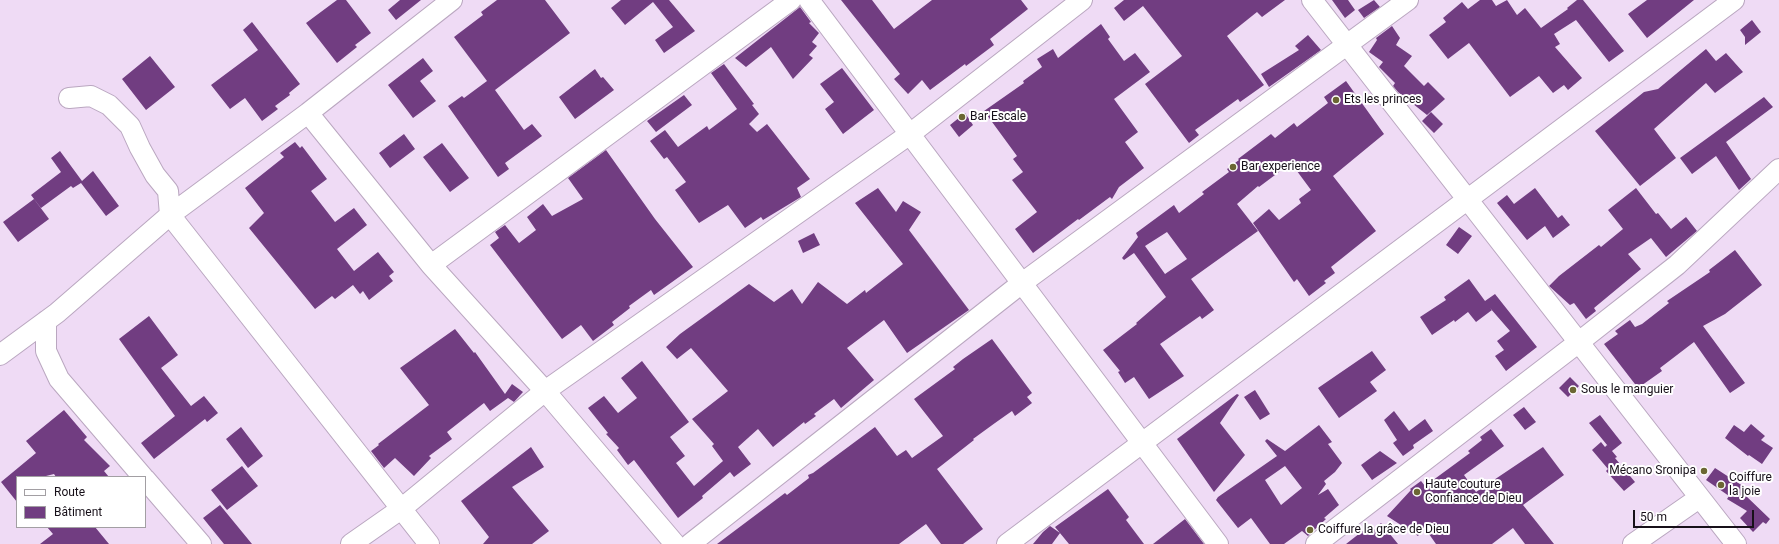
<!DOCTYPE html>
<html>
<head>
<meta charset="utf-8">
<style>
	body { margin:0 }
	#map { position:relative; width:1779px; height:544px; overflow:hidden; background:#efdbf5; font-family:Roboto,sans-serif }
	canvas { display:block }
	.legend { position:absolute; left:16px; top:476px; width:130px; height:52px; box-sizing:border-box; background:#fff; border:1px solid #a29fa3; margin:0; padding:5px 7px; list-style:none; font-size:12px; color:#171019 }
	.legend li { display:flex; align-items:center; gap:8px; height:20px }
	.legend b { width:20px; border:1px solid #a29fa3 }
	.scale { position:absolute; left:1633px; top:510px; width:121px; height:18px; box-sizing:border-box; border:2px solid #171019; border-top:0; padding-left:5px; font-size:12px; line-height:14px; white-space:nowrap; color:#171019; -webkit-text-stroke:3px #fff; paint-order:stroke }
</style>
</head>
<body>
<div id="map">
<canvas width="1779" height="544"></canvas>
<ul class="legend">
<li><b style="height:5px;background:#fff"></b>Route</li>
<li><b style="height:11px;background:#713d81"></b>Bâtiment</li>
</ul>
<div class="scale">50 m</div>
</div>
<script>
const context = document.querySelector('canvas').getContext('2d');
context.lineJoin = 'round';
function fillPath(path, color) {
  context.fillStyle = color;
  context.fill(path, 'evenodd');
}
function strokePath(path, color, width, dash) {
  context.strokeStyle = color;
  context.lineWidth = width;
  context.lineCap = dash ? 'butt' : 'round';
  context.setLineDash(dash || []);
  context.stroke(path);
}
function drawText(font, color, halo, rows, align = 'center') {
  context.font = font + ' Roboto,sans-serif';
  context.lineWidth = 4;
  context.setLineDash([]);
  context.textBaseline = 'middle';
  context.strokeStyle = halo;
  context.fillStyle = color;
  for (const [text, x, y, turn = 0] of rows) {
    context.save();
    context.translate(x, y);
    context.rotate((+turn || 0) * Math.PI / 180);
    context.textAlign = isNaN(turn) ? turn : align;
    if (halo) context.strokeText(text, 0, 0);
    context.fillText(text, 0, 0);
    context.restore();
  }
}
const building = new Path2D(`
	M337 0H346L371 33 355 45 357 47 337 63 306 23Z
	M400 0H421L396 20 388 10Z
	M497 0H545L570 33 495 90 524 130 532 124 542 136 505 163 509 169 498 177 448 106 462 96 464 98 487 81 454 37 483 15 481 12Z
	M621 0H669L695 31 664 53 655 40 673 27 653 2 625 25 611 8Z
	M841 0H872L894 29 932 0H1021L1028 9 990 39 994 45 966 66 965 64 930 90 922 80 908 94 894 79 900 74Z
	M1124 0H1285L1262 17 1257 12 1227 36 1264 85 1240 102 1238 99 1195 130 1199 135 1189 143 1145 84 1182 56 1143 6 1124 21 1114 8Z
	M1332 0H1348L1355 10 1345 18Z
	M1374 0 1380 7 1364 18 1358 10Z
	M1480 0H1492L1496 6 1507 0 1517 15 1525 8 1541 28 1568 9 1567 8 1577 0H1583L1624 51 1609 62 1576 20 1554 34 1560 44 1555 47 1582 78 1568 90 1564 85 1553 93 1539 76 1510 97 1469 43 1448 59 1429 35 1446 22 1443 18 1462 2 1468 9Z
	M1647 0H1694L1647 38 1628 14Z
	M800 7 811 22 809 23 819 33 812 42 817 46 809 55 813 58 793 79 771 47 746 67 735 58Z
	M1752 20 1761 32 1745 45V37L1740 30Z
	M252 22 300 84 289 93 290 95 275 106 278 109 262 121 245 98 230 109 211 85 258 50 243 30Z
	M1101 24 1110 37 1108 39 1124 61 1135 53 1150 72 1114 99 1138 132 1125 142 1144 168 1119 187 1112 199 1110 197 1079 220 1078 219 1033 253 1015 229 1037 212 1012 180 1023 172 1013 159 1017 156 984 111 1024 83 1023 81 1042 67 1037 59 1053 49 1058 58Z
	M1392 26 1400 38 1396 45 1412 56 1404 66 1424 86 1428 82 1445 99 1427 115 1398 92 1393 86 1395 83 1379 67 1383 62 1369 52 1377 40 1376 38Z
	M1308 35 1321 50 1269 87 1261 74 1299 50 1295 46Z
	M1706 49 1716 61 1726 53 1743 72 1715 93 1706 83 1654 129 1676 158 1640 186 1595 131 1644 92 1658 89Z
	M150 56 175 87 146 110 122 79Z
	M423 58 433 71 420 81 436 101 413 118 388 85Z
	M724 64 754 104 752 105 759 114 749 124 757 132 767 124 810 179 797 188 801 197 763 220 761 217 745 228 728 205 699 223 675 190 686 182 667 157 664 159 650 141 665 130 678 147 707 126 709 130 737 109 711 73Z
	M842 68 874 110 843 134 825 109 834 102 820 84Z
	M595 69 601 78 603 77 614 90 575 119 559 97Z
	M1346 81 1384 134 1333 176 1376 231 1331 267 1335 273 1324 281 1326 283 1309 296 1297 279 1294 282 1253 223 1269 209 1279 220 1301 203 1299 199 1311 190 1291 163 1259 187 1258 186 1237 204 1258 231 1191 279 1214 310 1202 319 1200 316 1160 344 1184 376 1149 399 1134 377 1125 383 1118 372 1120 371 1103 350 1137 324 1136 323 1166 297 1134 253 1124 260 1122 258 1138 237 1136 233 1174 205 1179 213 1204 194 1202 192 1229 172 1227 169 1239 160 1238 159 1271 134 1275 138 1294 123 1297 127 1328 103 1324 97ZM1167 232 1187 259 1165 274 1145 246Z
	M684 95 692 105 656 132 647 121Z
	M1764 97 1773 107 1726 142 1751 179 1739 190 1716 156 1692 174 1680 158Z
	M1431 112 1443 124 1434 133 1422 121Z
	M965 113 973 125 959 137 950 125Z
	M404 134 415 149 390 168 379 153Z
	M295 142 300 148 302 146 327 179 311 191 335 222 354 208 367 225 337 249 354 271 378 252 394 272 389 276 393 281 369 300 363 291 360 294 353 285 335 299 332 296 315 309 249 228 264 213 245 188 284 157 280 153Z
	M442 143 469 178 450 192 423 157Z
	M606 150 655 219 693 267 654 295 651 290 629 306 630 308 612 322 614 325 593 341 581 325 562 339 490 245 499 238 495 232 505 225 519 243 536 230 527 217 543 204 552 216 583 199 568 178Z
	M60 151 82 181 93 171 119 206 106 216 81 183 73 188 71 186 41 208 31 195 61 172 51 158Z
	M878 188 896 212 903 201 921 212 909 230 969 310 907 353 884 320 847 348 874 380 841 408 834 399 814 414 816 416 805 424 804 422 773 447 758 429 738 447 751 464 734 477 730 472 702 496 703 498 678 518 634 460 628 465 617 450 619 448 606 434 608 433 588 408 604 396 618 413 637 398 621 378 642 361 689 422 670 437 685 456 676 463 694 486 723 461 712 446 714 444 692 419 728 391 691 348 677 359 666 347 680 334 749 284 774 302 792 289 802 304 818 282 847 304 865 290 866 293 903 264 855 203Z
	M1535 188 1558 218 1562 215 1570 225 1553 238 1545 226 1527 240 1497 203 1507 195 1514 204Z
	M1636 188 1656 214 1658 213 1671 229 1686 217 1697 231 1666 257 1651 238 1628 254 1641 269 1594 308 1596 311 1586 319 1574 303 1570 305 1549 286 1559 276 1599 245 1601 247 1623 229 1608 210Z
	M34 199 49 219 18 242 3 222Z
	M1459 227 1472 236 1458 254 1446 245Z
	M814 233 820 245 803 253 798 241Z
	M1735 250 1762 285 1725 314 1703 326 1745 383 1730 393 1694 342 1660 368 1662 371 1638 388 1604 344 1618 334 1615 331 1630 320 1635 327 1642 324 1669 303 1667 301 1710 272 1709 270Z
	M1469 279 1485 301 1495 294 1537 347 1506 371 1495 356 1504 350 1497 341 1510 331 1490 308 1492 310 1476 322 1468 312 1455 322 1454 320 1432 335 1420 317 1446 300 1444 297Z
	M149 316 178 355 161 368 191 406 204 396 218 413 207 422 205 419 154 459 141 443 175 416 119 339Z
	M455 329 474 353 475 352 505 394 512 384 523 392 514 402 508 398 490 411 484 403 447 432 452 439 429 456 431 458 414 476 395 458 384 468 371 451 379 445 378 444 429 405 400 368Z
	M992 339 1032 393 1027 397 1032 403 1015 416 1012 411 995 423 973 439 974 440 937 469 983 529 963 544H941L926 524 899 544H717L785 493 787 495 809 478 808 475 813 473 875 427 897 456 906 450 912 458 943 436 914 399 955 369 953 367 963 359Z
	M1372 351 1386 370 1370 382 1377 391 1339 418 1318 388Z
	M1570 377 1579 386 1568 397 1559 388Z
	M1255 390 1270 414 1260 420 1244 397Z
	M1237 394 1239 395 1220 423 1245 455 1214 492 1177 439Z
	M1524 407 1536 422 1525 430 1513 415Z
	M64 410 87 437 84 440 110 466 104 471 109 477H56L54 474 42 477H17V502L1 482 36 453 26 441Z
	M1394 411 1409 431 1425 419 1433 431 1413 445 1414 448 1403 456 1393 443 1397 440 1384 420Z
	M1600 415 1622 443 1612 451 1589 423Z
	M1751 424 1765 436 1761 440 1773 448 1762 464 1749 455 1748 456 1725 438 1734 425 1744 432Z
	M1319 425 1332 442 1328 444 1342 463 1335 472 1324 481 1326 484 1318 495 1328 489 1339 505 1324 518 1326 519 1308 536 1302 531 1284 544H1270L1251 518 1238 528 1216 500 1218 497 1277 456 1265 441 1267 439 1285 451ZM1285 466 1302 488 1281 505 1265 480Z
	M241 427 263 456 248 468 226 439Z
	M1491 429 1504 446 1464 475 1476 492 1543 447 1564 475 1523 505 1554 544H1525L1513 528 1492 544H1436L1424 527 1418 536 1387 516 1411 490 1410 489 1421 481 1425 486 1470 453 1468 451 1482 440 1480 437Z
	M1601 442 1605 447 1607 445 1617 457 1615 458 1635 482 1624 491 1606 471 1608 469 1592 450Z
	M531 447 544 467 512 487 549 531 532 544H483L489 537 461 501Z
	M1380 451 1397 463 1372 480 1361 465Z
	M242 466 258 486 227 510 211 490Z
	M1715 468 1749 490 1745 495 1770 519 1766 524 1763 522 1753 532 1740 518 1747 511 1727 499 1729 496 1706 480Z
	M1108 489 1129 517 1126 520 1144 544H1069L1055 527Z
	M220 505 252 544H224L203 518Z
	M1185 519 1204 544H1153Z
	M1381 523 1398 544H1346L1369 526 1374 530Z
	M1050 526 1060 533 1052 544H1033L1043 532Z
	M47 527H95L109 544H40L53 534Z`);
const street = new Path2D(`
	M809 0 1218 544
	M1312 0 1736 544
	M69 98 91 96 109 105 130 126 140 148 155 175 168 191 170 215 429 544
	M308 113 431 265 545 391 675 544
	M431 265 791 0
	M46 321V351L59 379 143 477
	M0 355 57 313 170 215 308 113 452 0
	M145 479 201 544
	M351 544 401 509 545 391 910 134 1082 0
	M690 544 1022 283 1408 0
	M1007 544 1734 0
	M1316 544 1579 342 1677 265 1779 169
	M1633 544 1699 498`);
const markers = [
	[1336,100,4,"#6b6633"],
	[962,117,4,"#6b6633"],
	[1233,167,4,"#6b6633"],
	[1573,390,4,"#6b6633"],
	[1704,471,4,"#6b6633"],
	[1721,485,4,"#6b6633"],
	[1417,492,4,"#6b6633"],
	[1310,530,4,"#6b6633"]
];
const poiNames = [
	["Ets les princes",1344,100],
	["Bar Escale",970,117],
	["Bar experience",1241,167],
	["Sous le manguier",1581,390],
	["Mécano Sronipa",1696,471,"right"],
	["Coiffure",1729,478],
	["la joie",1729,492],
	["Haute couture",1425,485],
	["Confiance de Dieu",1425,499],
	["Coiffure la grâce de Dieu",1318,530]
];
fillPath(building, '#713d81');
strokePath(street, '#baa7c0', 22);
strokePath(street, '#fff', 20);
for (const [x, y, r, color] of markers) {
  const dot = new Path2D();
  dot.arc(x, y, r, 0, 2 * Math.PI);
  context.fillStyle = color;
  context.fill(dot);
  strokePath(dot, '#fff', 1.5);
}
drawText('12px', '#171019', '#fff', poiNames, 'left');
</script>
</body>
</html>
